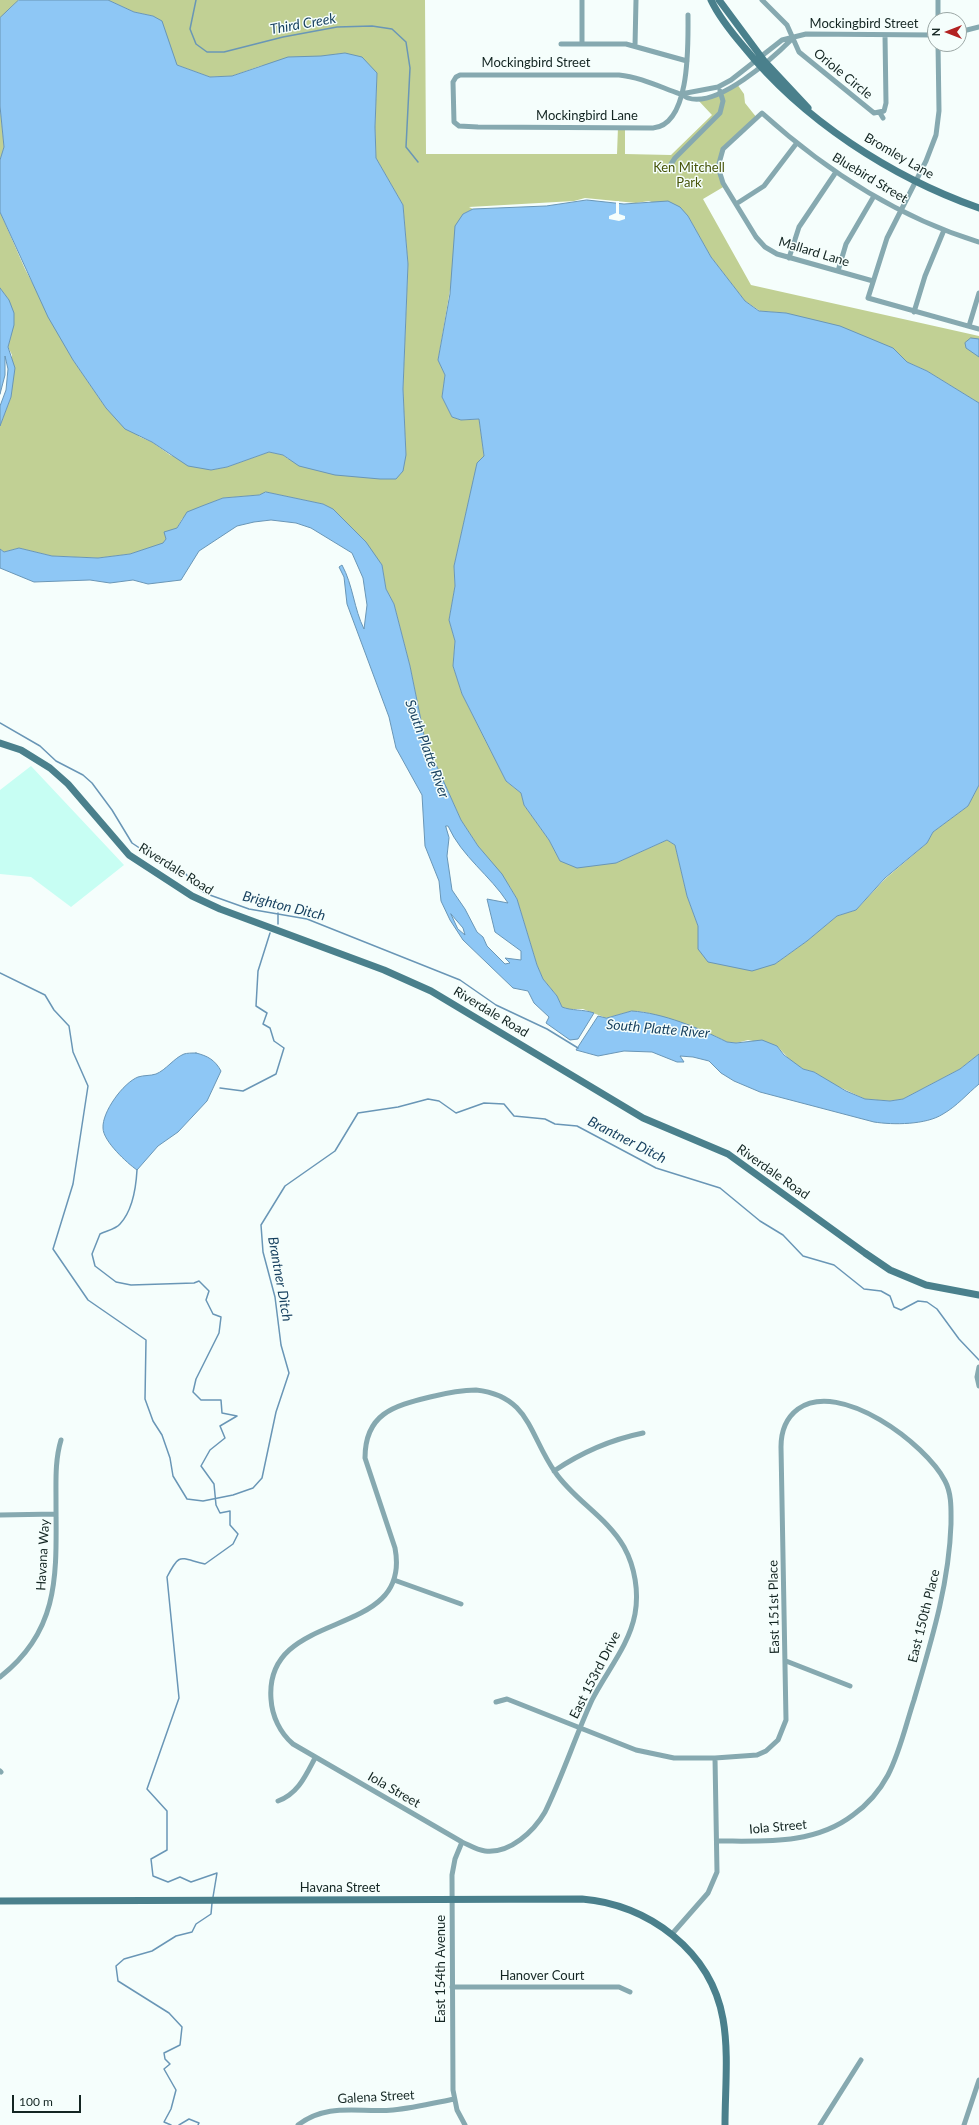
<!DOCTYPE html>
<html>
<head>
<meta charset="utf-8">
<style>
	body { margin:0 }
	#map { position:relative; width:979px; height:2125px; overflow:hidden; background:#f5fefc; font-family:Lato,sans-serif }
	canvas { display:block }
	.north { position:absolute; left:927px; top:12px; width:40px; height:40px; box-sizing:border-box; background:#f5fefc; border:1px solid #9ba7a5; border-radius:50%; rotate:270deg; font-size:11px; font-weight:700; line-height:16px; text-align:center; color:#132522 }
	.north::after { content:''; display:block; margin:auto; width:14px; height:18px; background:#b22222; clip-path:polygon(50% 0,100% 100%,50% 72%,0 100%) }
	.scale { position:absolute; left:12px; top:2095px; width:69px; height:18px; box-sizing:border-box; border:2px solid #132522; border-top:0; padding-left:5px; font-size:12px; line-height:14px; white-space:nowrap; color:#132522; -webkit-text-stroke:3px #f5fefc; paint-order:stroke }
</style>
</head>
<body>
<div id="map">
<canvas width="979" height="2125"></canvas>
<div class="north">N</div>
<div class="scale">100 m</div>
</div>
<script>
const context = document.querySelector('canvas').getContext('2d');
context.lineJoin = 'round';
function fillPath(path, color) {
  context.fillStyle = color;
  context.fill(path, 'evenodd');
}
function strokePath(path, color, width, dash) {
  context.strokeStyle = color;
  context.lineWidth = width;
  context.lineCap = dash ? 'butt' : 'round';
  context.setLineDash(dash || []);
  context.stroke(path);
}
function drawText(font, color, halo, rows, align = 'center') {
  context.font = font + ' Lato,sans-serif';
  context.lineWidth = 3;
  context.setLineDash([]);
  context.textBaseline = 'middle';
  context.strokeStyle = halo;
  context.fillStyle = color;
  for (const [text, x, y, turn = 0] of rows) {
    context.save();
    context.translate(x, y);
    context.rotate((+turn || 0) * Math.PI / 180);
    context.textAlign = isNaN(turn) ? turn : align;
    if (halo) context.strokeText(text, 0, 0);
    context.fillText(text, 0, 0);
    context.restore();
  }
}
const built = new Path2D(`
	M31 766 124 865 71 907 31 877 0 874V790Z`);
const green = new Path2D(`
	M0 0H19L0 18Z
	M108 0H425L426 154H617L618 127H625V154L671 155 712 115 697 99 705 98 737 84 744 94 745 103 757 118 728 143 718 161 725 186 703 199 751 285 979 336V403L927 371 907 362 893 348 786 313 760 311 745 301 711 257 688 216 649 201 636 203 585 198 574 201 469 207 473 209 463 214 438 360 445 375 442 397 452 417 462 420 479 419 484 456 477 464 454 566 455 586 449 620 455 641 453 666 462 694 506 781 521 793 524 805 549 840 560 861 616 863 667 840 675 845 687 896 698 926V949L775 964 807 941 837 916 856 910 885 879 927 843 933 832 968 806 979 785V1054L960 1069 903 1099 890 1101 865 1099 831 1083 814 1072 803 1069 792 1062 777 1046 748 1040 736 1043 727 1042 715 1036 645 1012 632 1011 606 1018 583 1009H568L562 1007 557 996 543 979 537 965 517 899 510 887 478 846 461 820 425 740 410 666 394 604 386 589 382 565 332 509 323 504 266 492 260 495 223 498 196 509 182 519 177 528 170 531 163 544 130 554 98 558 52 556 19 548 4 552 0 549V426L11 397 12 355 8 347 11 335 9 300 0 288V212L25 269 73 360 106 408 140 437 152 442 170 455 211 470 227 467 269 452 283 455 288 459 406 455 403 389 408 264 403 205 376 158 375 127 377 73 345 53 260 66 232 76 210 77 177 65 153 16 134 12Z
	M0 106 4 147 0 160Z`);
const water = new Path2D(`
	M19 0H108L134 12 153 16 162 21 177 65 210 77 232 76 288 57 321 56 345 53 362 57 377 73 375 127 376 158 403 205 408 264 403 389 406 455 403 471 396 479H380L335 475 299 466 283 455 269 452 227 467 211 470 188 466 152 442 125 429 106 408 73 360 48 317 0 212V160L4 147 0 106V18Z
	M587 200 624 204 668 201 680 207 688 216 711 257 745 301 759 311 786 313 840 326 893 348 907 362 927 371 979 403V785L968 806 933 832 927 843 885 878 856 910 837 916 807 941 775 964 752 971 708 962 698 949V926L687 896 675 845 667 840 616 863 577 868 560 861 549 840 524 805 521 793 506 781 462 694 453 666 455 641 449 620 455 586 454 566 477 463 484 456 479 419 461 420 452 417 442 397 445 375 438 360 450 294 455 226 463 214 473 209 546 206Z
	M0 288 9 300 14 313V325L8 347 15 368 11 397 0 426V406L6 390 8 369 5 356V375L0 394Z
	M971 338 979 339V357L966 348 965 343Z
	M266 492 323 504 333 509 366 542 382 565 386 589 394 604 410 666 425 740 461 820 478 846 502 874 517 899 537 965 543 979 557 996 562 1007C572 1011 583 1009 594 1013L578 1039 570 1040 546 1023 549 1017 534 1003 528 991 513 988 463 940 450 920 441 901 439 881 425 846 422 795 396 748 389 717 347 604 344 577 339 567 342 565C353 585 354 609 364 629L367 605 363 578 352 553 311 528 296 523 271 520 254 522 237 526 199 551 181 580 148 584 133 580 110 583 90 580 34 582 0 568V549L4 552 19 548 52 556 98 558 130 554 163 543 166 539 164 532 177 528 187 512 202 506 223 498 259 495ZM446 826H448C462 857 490 875 508 903L487 899 495 932 521 951V960L505 958 510 963 505 964 487 946 483 937 477 932 465 909 452 890 447 856 449 838ZM451 914 463 928 465 935 458 929Z
	M632 1011C663 1013 699 1028 727 1042L736 1043 762 1040 777 1046 784 1055 803 1069 814 1072 846 1091 865 1099 890 1101 903 1099 960 1069 979 1054V1084C967 1094 957 1106 943 1114 926 1125 893 1125 874 1122L760 1092 734 1081 721 1073 709 1061 693 1057 680 1056 684 1062H677L652 1052 624 1051 598 1056 576 1050 598 1016 606 1018Z
	M196 1053C208 1056 215 1060 221 1071L207 1101 178 1132 158 1146 137 1170C127 1163 103 1141 103 1128 102 1112 123 1083 138 1077 144 1075 150 1076 156 1074 166 1070 174 1058 184 1054 187 1053 192 1053 196 1053Z`);
const pier = new Path2D(`
	M616 201H619V214L625 216V219L619 221 609 219V216L616 213Z`);
const stream = new Path2D(`
	M196 0 190 29 196 44 207 52H224L283 37 337 27 372 26 392 29 406 42 410 68 406 147 418 162
	M0 723 40 746 56 761 83 775 92 783 112 810 132 843 150 855 165 860 184 872 199 889 207 894 249 909 307 919 460 980 496 1005 547 1029 578 1048
	M278 924V913
	M0 973 45 995 54 1010 69 1026 73 1052 88 1086 73 1184 53 1249 88 1300 146 1340 145 1399 153 1421 162 1435 170 1458 173 1476 187 1499 203 1501 233 1495 253 1488 262 1478 276 1412 289 1373 281 1345 275 1297 263 1252 261 1225 285 1186 335 1151 358 1113 398 1107 428 1099 439 1101 456 1113 484 1103 504 1104 514 1116 545 1119 555 1124 577 1126 656 1168 720 1188 760 1221 783 1235 803 1256 834 1265 864 1289 881 1291 890 1296 894 1307 901 1310 918 1301 927 1302 937 1309 959 1339 979 1360
	M220 1088 243 1091 276 1074 284 1048 274 1041 270 1028 263 1024 267 1013 256 1006 258 971 270 933
	M137 1170C136 1188 133 1210 120 1224 116 1229 106 1231 100 1234L92 1254 95 1266 116 1282 131 1285 194 1283 199 1281 209 1291 206 1300 213 1314 221 1317 219 1333 196 1379 193 1392 201 1400H221L222 1413 237 1416 220 1426 225 1438 210 1450 201 1466 214 1484 216 1505 220 1513 230 1511V1525L238 1534 233 1544 205 1564C179 1558 180 1552 167 1577L179 1698 147 1789 167 1811V1850L151 1859 153 1876 168 1882 180 1877 191 1882 217 1873 213 1897
	M171 2125 164 2122 171 2109 176 2090 164 2069 170 2064 165 2059 164 2053 180 2045 182 2027 169 2013 118 1981 116 1966 124 1959 152 1951 176 1936 192 1932 196 1924 211 1914 212 1903
	M179 2125 189 2119 199 2123 198 2125`);
const street = new Path2D(`
	M582 0V44
	M762 0 787 25 799 52 874 113 884 111 886 103 885 35
	M938 0V20
	M688 15C688 42 691 125 653 128L478 127 459 126 454 122 453 82 456 77 460 75H619C640 77 660 87 680 94 683 94 685 97 688 98 718 108 773 58 793 38
	M959 32 979 27
	M561 44H626L687 61
	M938 44 939 111 936 135 926 161 887 238 868 298 979 329
	M635 46 636 0
	M681 94 718 87 731 80 782 40 806 34 935 35
	M880 113 883 118
	M671 164 675 158 720 113 723 101 720 91
	M736 204 764 186 796 144
	M789 258 799 227 836 172
	M838 271 846 244 874 196
	M873 281 777 254 765 247 756 237 723 183 718 167 723 149 762 113C825 170 897 217 979 242
	M914 312 925 276 944 230
	M969 326 979 293
	M979 1367 977 1377 979 1386
	M476 1390C530 1396 529 1435 555 1472 574 1500 607 1517 624 1547 635 1567 639 1592 635 1614 629 1646 606 1672 592 1700 575 1737 563 1775 545 1812 534 1831 510 1854 485 1851 477 1850 469 1845 462 1842L293 1744C280 1733 272 1716 271 1699 264 1606 413 1642 395 1548L365 1458C365 1414 393 1406 430 1397 446 1393 460 1390 476 1390Z
	M554 1471C582 1452 609 1440 643 1433
	M0 1515 56 1514
	M394 1580 461 1604
	M786 1661 850 1686
	M0 1677C62 1629 56 1570 56 1500 56 1480 55 1460 61 1440
	M496 1702 507 1699 636 1750 674 1758H715L757 1755 766 1751 778 1740 786 1720 781 1447C781 1432 786 1418 798 1409 840 1379 926 1444 945 1481 952 1494 951 1510 951 1524 949 1585 931 1642 914 1700 906 1724 900 1752 888 1775 880 1790 867 1805 853 1815 814 1845 764 1841 718 1841
	M0 1771 1 1772
	M278 1801C298 1794 306 1775 315 1758
	M462 1842 455 1859 452 1875 453 2090 457 2110 465 2125
	M672 1934 708 1893 717 1872 715 1758
	M452 1987H619L630 1992
	M298 2125C328 2102 359 2113 393 2110 413 2108 434 2103 454 2099
	M820 2125 861 2060
	M964 2125 979 2080`);
const secondary = new Path2D(`
	M711 0C719 17 732 33 744 47 803 120 891 177 979 208
	M719 0 765 62 808 108
	M0 743 21 750 50 768 68 784 129 855 192 896 220 909 384 970 431 991 643 1118 728 1154 865 1253 890 1270 926 1285 979 1295
	M0 1901 582 1899C648 1904 711 1951 723 2019 729 2053 725 2090 725 2125`);
const streetNames = [
	["Mockingbird Street",864,24],
	["Mockingbird Street",536,63],
	["Oriole Circle",843,74,39],
	["Mockingbird Lane",587,116],
	["Bromley Lane",899,156,30],
	["Bluebird Street",870,178,31],
	["Mallard Lane",814,252,17],
	["Riverdale Road",176,869,32],
	["Riverdale Road",491,1012,31],
	["Riverdale Road",773,1172,35],
	["Havana Way",43,1555,-87],
	["East 151st Place",774,1607,-91],
	["East 150th Place",924,1616,-76],
	["East 153rd Drive",595,1675,-63],
	["Iola Street",394,1790,30],
	["Iola Street",778,1827,-5],
	["Havana Street",340,1888],
	["East 154th Avenue",441,1969,-90],
	["Hanover Court",542,1976],
	["Galena Street",376,2097,-3]
];
const parkNames = [
	["Ken Mitchell",689,168],
	["Park",689,183]
];
const waterNames = [
	["Third Creek",303,24,-10],
	["South Platte River",427,749,70],
	["Brighton Ditch",284,906,14],
	["South Platte River",658,1029,5],
	["Brantner Ditch",627,1140,27],
	["Brantner Ditch",280,1279,80]
];
fillPath(built, '#c7fef3');
fillPath(green, '#c1d094');
fillPath(water, '#8ec7f5');
strokePath(water, '#6996b6', 1);
fillPath(pier, '#f5fefc');
strokePath(stream, '#6996b6', 1.5);
strokePath(street, '#86a9b0', 5);
strokePath(secondary, '#4a808c', 7);
drawText('13px', '#132522', '#f5fefc', streetNames);
drawText('13px', '#48550a', '#f5fefc', parkNames);
drawText('italic 14px', '#153f5e', '#f5fefc', waterNames);
</script>
</body>
</html>
